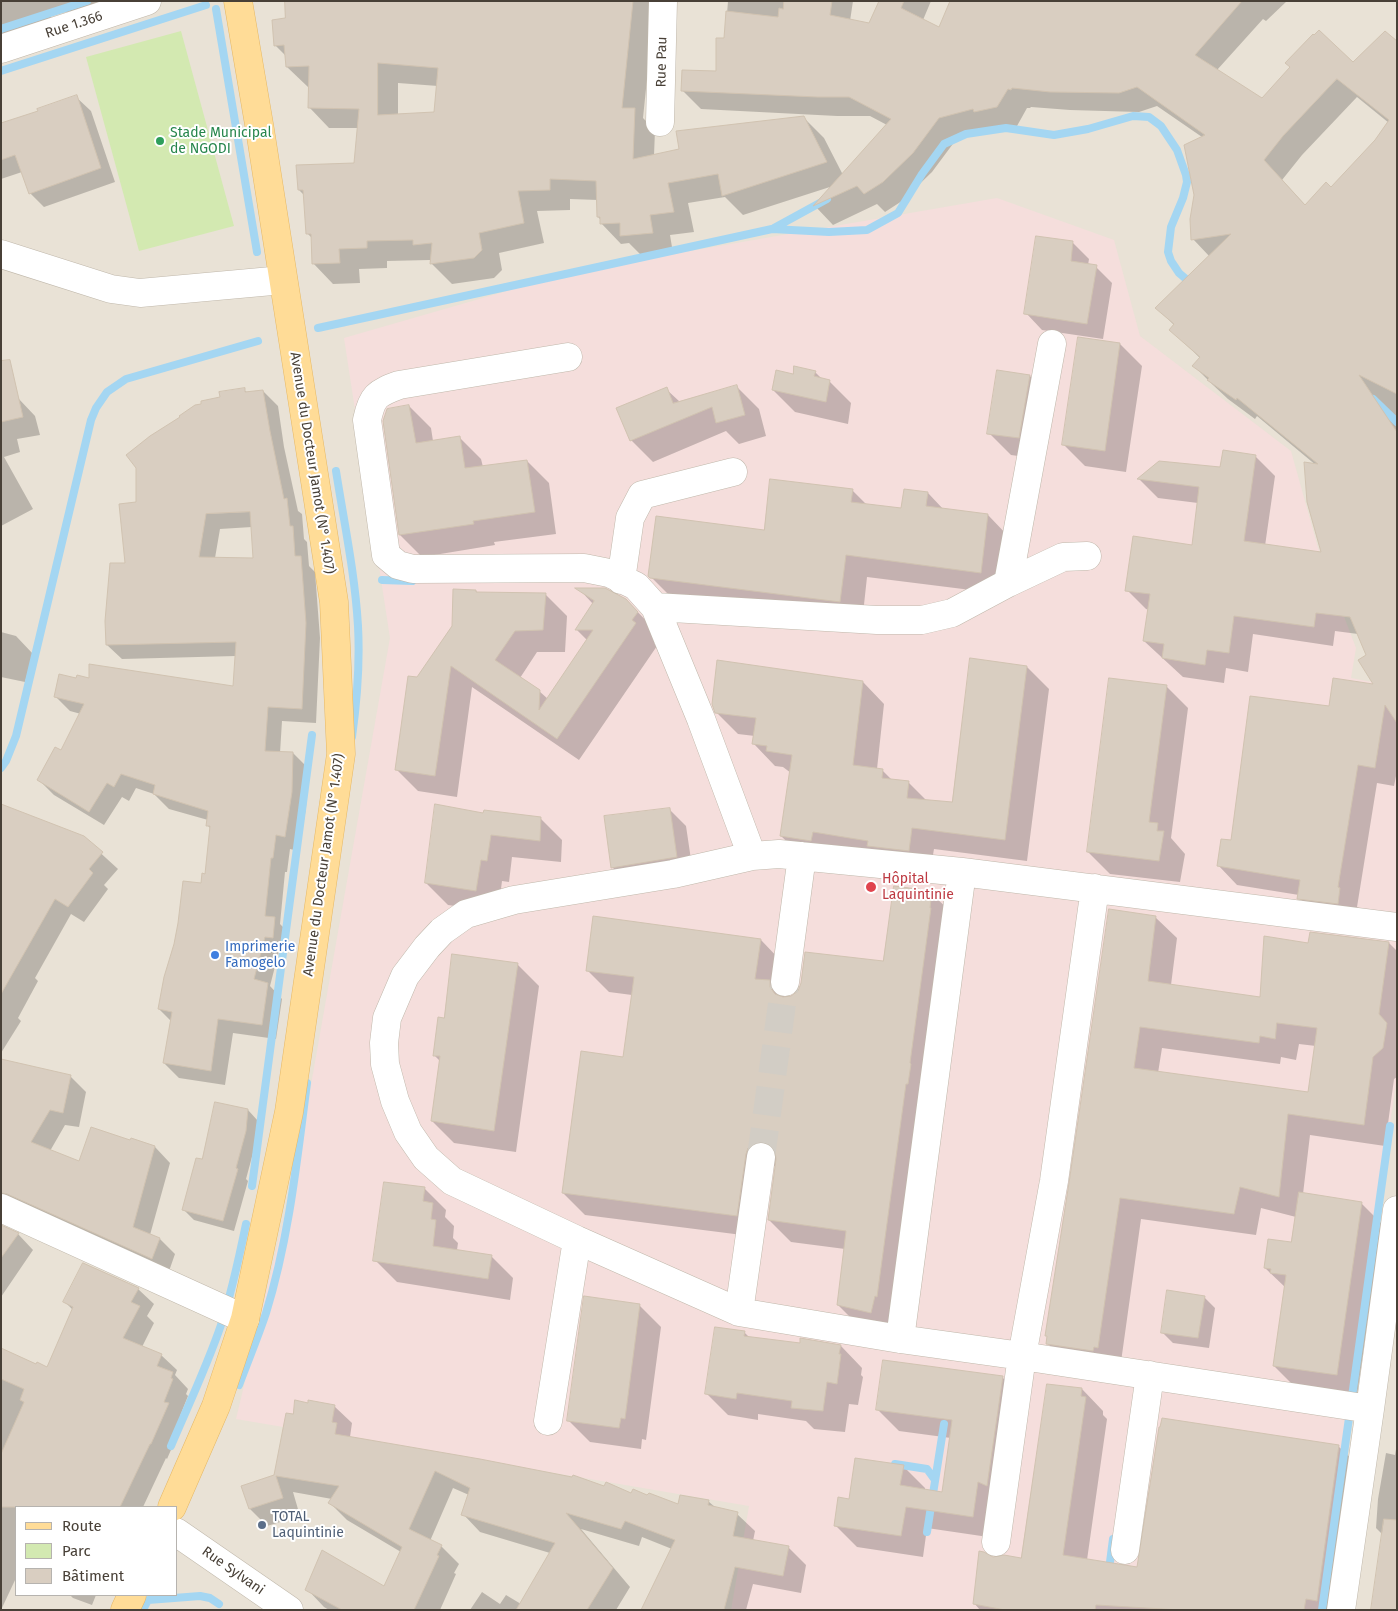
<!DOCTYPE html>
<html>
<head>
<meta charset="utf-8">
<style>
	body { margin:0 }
	#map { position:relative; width:1398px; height:1611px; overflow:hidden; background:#f4f0e8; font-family:"Fira Sans",sans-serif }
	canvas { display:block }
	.frame { position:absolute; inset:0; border:2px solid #484037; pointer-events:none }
	.legend { position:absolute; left:15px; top:1506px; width:162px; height:90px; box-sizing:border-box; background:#fff; border:1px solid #b6b3af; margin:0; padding:6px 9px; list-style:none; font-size:15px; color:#484037 }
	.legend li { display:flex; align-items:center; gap:10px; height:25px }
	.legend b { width:25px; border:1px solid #b6b3af }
</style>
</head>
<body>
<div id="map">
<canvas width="1398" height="1611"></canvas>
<div class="frame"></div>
<ul class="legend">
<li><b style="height:6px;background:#ffdc97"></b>Route</li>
<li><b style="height:14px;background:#d3e9b1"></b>Parc</li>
<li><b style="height:14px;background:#d9cec1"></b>Bâtiment</li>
</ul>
</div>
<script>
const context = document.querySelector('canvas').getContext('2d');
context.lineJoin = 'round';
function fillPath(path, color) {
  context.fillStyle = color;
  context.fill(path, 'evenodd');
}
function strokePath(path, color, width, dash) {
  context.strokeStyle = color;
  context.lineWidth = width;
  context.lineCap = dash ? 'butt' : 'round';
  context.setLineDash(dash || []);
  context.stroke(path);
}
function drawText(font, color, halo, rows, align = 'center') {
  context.font = font + ' "Fira Sans",sans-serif';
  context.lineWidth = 4;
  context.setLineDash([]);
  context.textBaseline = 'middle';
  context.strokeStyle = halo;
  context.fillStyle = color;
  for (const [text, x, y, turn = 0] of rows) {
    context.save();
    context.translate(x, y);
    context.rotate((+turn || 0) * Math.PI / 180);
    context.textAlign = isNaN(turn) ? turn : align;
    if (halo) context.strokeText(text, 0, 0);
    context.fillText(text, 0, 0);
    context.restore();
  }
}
const residential = new Path2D(`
	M1 1H1397V1610H1ZM16 1507H176V1595H16Z`);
const medical = new Path2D(`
	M997 198 1114 240 1140 336 1291 451 1318 548 1356 648 1351 678 1387 685 1397 700V1075L1321 1610H731L749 1506 236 1419 297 1164 390 638 344 338 580 270Z`);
const green = new Path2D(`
	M181 31 234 226 139 251 86 57Z`);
const shadow = new Path2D(`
	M1 1H150L51 14 50 37 1 43Z
	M549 1H655L643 118 655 130 654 156 803 117 824 138 843 175 887 125 870 116H837L701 109 682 90 718 73 725 40 728 1H853L850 21 870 24 880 1H931L923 20 940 29 951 1H1287L1266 21 1263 19 1217 70 1262 100 1353 64 1397 42V771L1394 786 1377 783 1357 907 1359 908 1357 922 1318 917 1299 898V895L1237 885 1218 865 1233 842 1330 708 1375 686 1368 656 1358 634 1335 631 1333 646 1253 634 1248 672 1226 668 1224 683 1183 677 1144 641 1149 610 1146 609 1127 590 1193 546 1198 503 1158 498 1139 479 1221 469 1256 457 1275 476 1265 546 1323 554 1317 466 1257 416 1255 419 1228 399 1213 385 1194 366 1200 358 1171 330 1175 326 1157 308 1210 257 1193 239 1202 137 1157 106 1139 112 1070 110 1031 107 1030 108H1027L1017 126 994 130 991 128 958 137 932 172 902 201 885 212 877 204 833 225 815 206 833 186 743 215 725 197 688 203 694 232 670 235 673 253 642 256 629 243 621 244 601 223V220L598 217V200L570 199V210L537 211 544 243 499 253 502 270 494 278 452 284 431 263 430 260 387 261V268L359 269 360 283 333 284 313 263 312 238 307 233 305 196 299 190 355 164 359 128H329L309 107V87H308L287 67 286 56 275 45 286 19ZM398 83 438 86 436 114 398 115ZM1357 97 1389 123 1376 140 1332 188 1306 206 1282 180 1302 155Z
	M76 97 91 111 115 182 44 207 30 193 22 172 1 179V125L39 112Z
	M1073 243 1089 259 1088 265 1096 267 1112 283 1103 339 1042 330 1026 313Z
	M1079 338 1120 344 1142 366 1126 472 1085 466 1063 444Z
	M1 358 10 400 18 398 35 416 40 435 17 439 20 452 4 457 33 509 1 526Z
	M815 372 823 380 829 381 851 403 848 424 795 412 773 390 794 375Z
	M998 372 1030 376 1052 398 1040 459 1011 455 989 433Z
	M737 387 759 409 766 436 739 444 726 431 653 462 631 440 666 389 680 402Z
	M244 390 248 393 263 391 278 406 284 447 298 511 302 514 304 539 307 542 309 566 315 572 320 638 316 723 282 721 280 753H293L308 768 306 808 299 851 290 849 287 872H285L280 924 289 933 288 952 279 951 270 986 282 999 276 1039 233 1033 225 1085 179 1078 164 1063 171 1021 159 1009 206 875 211 829 207 825 208 820 169 809 154 794 136 788 129 801 122 797 104 825 54 795 39 780 62 752 81 714 70 711 55 696 77 679 234 687 236 656 122 659 107 645 126 565 137 503 221 398ZM252 527 254 559 215 558 220 529Z
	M409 406 431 428 433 441 459 437 481 459 483 467 527 461 549 483 556 534 494 542 495 545 422 557 400 535Z
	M852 490 867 505 902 509 928 493 944 510 988 515 1009 537 1003 594 867 577 862 623 673 599 649 575 765 531Z
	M579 589 626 600 659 634 654 643 657 646 579 760 472 687 457 797 418 791 396 769 418 678 476 591 478 593 545 594 567 616 565 652H537L520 678 539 691 548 699 587 640 577 630 593 604Z
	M1 632 16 636 33 654 25 682 1 677Z
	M1027 667 1049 689 1027 861 934 849 930 872 803 857 781 836 791 773 783 767 775 766 754 744 755 736 738 734 716 712 863 682 884 704 877 769 882 770 893 781 908 782 927 801 953 803Z
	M1166 686 1188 708 1171 838 1185 854 1180 882 1110 874 1088 852Z
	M669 809 686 826 693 873 629 884 612 867Z
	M484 814 540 818 562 840 561 862 512 857 509 882 502 881 498 912 448 905 426 883Z
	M1 816 83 837 118 869 104 885 108 889 84 922 71 914 35 978 38 981 18 1018 21 1021 1 1053Z
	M931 893 953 914 893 1334 860 1327 838 1305 845 1249 791 1242 769 1220 777 1164 770 1170 758 1237 585 1215 563 1193 624 1059 632 995 609 992 587 970 761 940 782 962 778 991 786 998 884 962Z
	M1155 917 1177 938 1171 985 1261 998 1309 944 1389 943 1397 951V1077L1394 1079 1385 1146 1310 1135 1303 1194 1361 1203 1382 1224 1357 1395 1295 1387 1274 1366 1286 1288 1265 1268 1292 1243 1296 1217 1261 1208 1256 1235 1141 1219 1120 1369 1069 1365 1047 1343 1048 1337 1046 1335ZM1299 1044 1316 1046 1309 1094 1158 1073 1162 1048 1280 1064 1281 1057 1296 1060Z
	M517 964 539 986 516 1152 454 1143 432 1121 440 1061 434 1055 445 1020Z
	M1 1060 70 1076 86 1092 79 1127 65 1125 50 1151 79 1163 131 1142 132 1140 155 1147 170 1163 150 1235 160 1239 175 1254 168 1274 1 1222Z
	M248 1110 258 1121 256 1142 246 1179 248 1181 234 1231 194 1220 184 1210 203 1161Z
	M424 1188 446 1210 445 1217 454 1226 453 1238 458 1243 457 1250 491 1256 513 1278 510 1300 397 1282 375 1260Z
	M1 1227 18 1234 33 1250 1 1297Z
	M138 1289 154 1304 147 1316 154 1323 142 1347 161 1355 177 1370 175 1375 188 1389 186 1394 188 1396 180 1416 184 1420 167 1459 166 1458 143 1507H16V1578L1 1610V1350L48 1369 73 1310 65 1302Z
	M1204 1297 1215 1308 1209 1348 1173 1343 1162 1332Z
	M639 1305 661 1327 646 1440 642 1439 641 1449 590 1442 568 1420Z
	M744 1332 750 1338 801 1345 841 1346 862 1368 861 1375 863 1377 858 1405 849 1404 845 1432 814 1429 806 1421 758 1414V1420L728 1415 707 1394Z
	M1002 1377 1024 1399 995 1538 927 1528 923 1557 857 1547 835 1525 851 1500 903 1466 925 1488V1490L944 1493 951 1438 899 1431 877 1409Z
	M1048 1385 1082 1389 1103 1411V1415L1107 1419 1087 1560 1138 1568 1338 1446 1360 1467 1340 1610H980L974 1603 993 1559 1022 1560Z
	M309 1404 334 1406 352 1423 350 1437 605 1488 678 1505 708 1501 716 1508 737 1514 755 1531 753 1541 788 1547 806 1565 801 1593 753 1584 746 1610H643L672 1549 642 1537 639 1546 581 1529 630 1587 616 1610H470L482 1592 500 1604 506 1595 521 1604 550 1553 480 1532 463 1514 469 1495 453 1488 430 1541 441 1546 459 1564 454 1573 456 1574 440 1610H329L324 1607 307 1589 385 1588 401 1552 347 1520 330 1503 332 1499 293 1492 300 1516 267 1526 250 1509 276 1476 294 1415Z
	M1397 1443V1610L1394 1546 1376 1528 1378 1499 1386 1453 1395 1455Z
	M70 1595H96L92 1605 73 1598Z`);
const stream = new Path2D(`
	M216 9 257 252
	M1 29 87 1
	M1 71 206 5
	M774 228 827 199
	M318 328 772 229 829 232 867 230 898 213 922 174 944 144 966 134 1006 128 1054 135 1088 129 1133 116 1149 117 1161 126 1177 150 1186 175 1187 182 1183 198 1171 227 1168 252 1171 261 1179 273 1186 279 1195 283
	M1373 399 1397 422
	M336 471C344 522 355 574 358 626 360 663 357 701 352 737
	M382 580 412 581
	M1 768 6 761 16 736 91 420 96 408 107 392 126 379 258 341
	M252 1186 312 735
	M239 1385C248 1361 258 1337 266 1313 289 1239 297 1160 307 1083
	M171 1446C188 1406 207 1366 221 1325 232 1292 239 1258 246 1224
	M895 1464 927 1469 935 1480
	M927 1532 944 1424
	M1110 1562 1113 1539
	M143 1610 148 1600 200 1596 210 1598 219 1604
	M1322 1610 1390 1126`);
const building = new Path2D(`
	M285 1H633L622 108H635L633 159 679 149 676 131 804 116 827 162 722 196 718 174 668 183 674 212 650 215 653 233 620 236V223L600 224V217H597L596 181 550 179V190L518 191 524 223 479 233 482 250 474 258 430 264 432 243 413 245V240L367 241V248L339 249 340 263 312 264 311 234H306L303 190H298L296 165 354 163 359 109 308 108 309 66 286 67 284 45 274 46 272 20 285 18ZM378 63 438 68 434 112 378 115Z
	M784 1H832L830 15 869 23 879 1H904L901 8 939 27 950 1H1242L1195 55 1262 98 1290 67 1285 63 1313 34 1314 35 1319 30 1353 62 1385 31 1397 41V394L1359 375 1397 432V723L1385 705 1375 768 1358 765 1338 887 1340 888 1338 904 1297 899 1300 880 1217 866 1221 839 1231 840 1250 696 1329 706 1333 678 1373 684 1358 660 1366 655 1350 617 1316 613 1314 627 1234 616 1229 653 1207 650 1205 665 1162 658 1164 644 1143 641 1150 594 1125 591 1133 536 1192 545 1199 487 1137 479 1159 461 1220 467 1223 450 1256 455 1244 541 1321 552 1307 502 1304 462 1318 464 1237 398 1236 400 1207 380 1209 378 1192 366 1200 357 1169 330 1174 324 1155 308 1231 234 1191 240 1190 219 1194 195 1184 145 1205 135 1137 87 1119 93 1050 92 1012 88 1011 90 1008 89 997 107 974 112 973 109 939 118 913 153 883 182 864 194 857 186 813 206 891 119 849 97H817L681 91 682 70 716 71V38H724L726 11 778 17 779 8 783 9ZM1337 79 1389 120 1375 140 1331 187 1326 182 1305 205 1264 160 1283 136Z
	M77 95 101 168 29 194 15 155 1 160V123L38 111 37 109Z
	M1036 236 1073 241 1071 261 1097 265 1087 324 1024 314Z
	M1078 337 1120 343 1105 451 1062 445Z
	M10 360 23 417 1 422V361Z
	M794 366 816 371 814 376 830 380 826 402 772 390 776 370 793 374Z
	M997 370 1030 375 1019 438 987 434Z
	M737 385 745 415 716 423 712 407 630 441 616 408 667 387 673 403Z
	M245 388V392L263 390 270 431 284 499 287 498 290 526H293L295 556H301L306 623 302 709 268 707 265 751 293 752 292 792 285 837 276 835 273 858H271L265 916 275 917 273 938 265 937 254 979 268 983 262 1025 218 1019 211 1071 163 1063 172 1012 158 1009 164 977 174 944 178 923 183 881 201 883 202 873 205 874 210 826H206L208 811 153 794 155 785 121 774 114 787 107 783 89 812 37 780 55 747 61 750 84 704 54 697 59 674 76 678 77 675 89 678V664L233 686 236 642 106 645 105 621 110 563H125L119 504 136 502V468L126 455 150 436 180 417 179 416 195 405 201 404V401L220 397 219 392ZM250 512 253 558 199 557 206 514Z
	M409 405 416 443 460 436 465 468 527 460 535 512 473 521 474 524 399 535 383 421 387 409Z
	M770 479 853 489 851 502 901 508 904 489 928 492 926 506 988 514 981 573 846 555 840 602 650 578 648 576 656 516 764 530Z
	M575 588H605L626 599 638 612 632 620 636 623 557 739 451 666 435 776 395 770 408 676 417 677 452 626 453 589 476 590V592L546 593 543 630 515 631 495 660 540 690 539 710 593 630H575L594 601Z
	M970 658 1027 666 1005 840 912 828 909 851 867 846 868 841 813 832 811 841 780 836 792 755 766 751 767 746 752 744 756 718 715 713 712 704 717 660 863 681 853 765 883 769 882 778 909 781 907 798 952 802Z
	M1109 678 1167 685 1149 822 1158 823 1157 831H1164L1159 861 1087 852Z
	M1 804 84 836 103 852 89 869 93 873 68 907 55 899 1 994Z
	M435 804 483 813 484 810 541 817 540 841 491 835 487 861 481 860 476 891 425 883Z
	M670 808 677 857 611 868 604 816Z
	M894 886 932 891 930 908H931L910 1063 911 1064 908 1084H906L877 1297 875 1296 871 1313 837 1305 846 1231 768 1220 776 1159 775 1151 770 1144 764 1142 755 1143 748 1148 746 1154 737 1216 562 1193 581 1051 623 1057 634 977 586 971 593 916 761 939 755 979 770 980V987L775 994 783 997 791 996 798 991 801 983 805 952 883 961Z
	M1109 909 1156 916 1148 981 1260 997 1264 936 1308 943 1310 932 1389 942 1379 1014 1387 1023 1383 1048 1373 1057 1364 1125 1288 1114 1279 1197 1240 1187 1234 1214 1120 1198 1098 1348 1094 1347 1093 1351 1046 1344 1047 1336H1045L1069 1183ZM1277 1023 1317 1028 1308 1092 1134 1068 1140 1027 1259 1043 1260 1036 1275 1039Z
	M452 954 518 963 494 1131 431 1121 440 1056H433L438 1017 444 1018Z
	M1 1059 71 1075 63 1113 50 1110 31 1142 79 1161 91 1127 130 1140 131 1138 155 1146 133 1227 160 1238 152 1259 7 1194 1 1193Z
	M215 1102 248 1109 246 1131 236 1168 238 1169 223 1221 182 1210 196 1158 202 1159Z
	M384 1182 425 1187 423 1201 433 1203 431 1219 436 1220 433 1246 492 1255 488 1279 373 1261Z
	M1299 1192 1362 1202 1337 1375 1273 1366 1286 1275 1270 1273 1271 1269 1264 1268 1268 1239 1291 1242Z
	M1 1225 19 1233 1 1258Z
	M83 1263 139 1288 131 1302 140 1306 123 1338 162 1354 157 1366 173 1372 171 1378 173 1379 164 1402 169 1403 151 1444H150L120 1507H1V1454L24 1402 20 1400 24 1389 1 1379V1348L36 1364 37 1362 47 1367 73 1307 63 1302Z
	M1167 1290 1205 1296 1198 1338 1161 1333Z
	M584 1296 640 1304 625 1419 621 1418 619 1428 567 1421Z
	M715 1327 745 1331 744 1336 800 1343V1338L841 1345 839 1354H841L837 1384 827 1382 823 1411 791 1408 792 1401 737 1393 736 1399 705 1394Z
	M883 1360 1003 1376 987 1486 978 1482 973 1517 906 1507 901 1536 834 1526 838 1497 849 1499 855 1458 904 1465 900 1485 942 1492 952 1420 876 1410Z
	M1047 1384 1082 1388 1081 1396 1086 1397 1063 1555 1137 1567 1159 1427H1160L1162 1418 1339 1445 1317 1601 1306 1599 1304 1610H1180L1096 1605 1095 1610H1005L973 1604 979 1551 984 1552 993 1557 1004 1555 1021 1558Z
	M295 1400 308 1403V1400L335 1405 332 1422 337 1423 335 1434 480 1459 572 1477 573 1475 604 1486 606 1482 631 1493 633 1489 647 1495 649 1493 678 1504 680 1495 709 1500 708 1505 738 1512 733 1536 789 1546 783 1576 735 1567 724 1610H641L675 1540 625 1521 621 1529 566 1513 613 1568 587 1610H516L555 1543 461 1515 470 1488 435 1471 409 1529 442 1545 437 1555 439 1556 414 1610H342L305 1590 322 1550 384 1586 402 1547 328 1503 339 1486 276 1476 283 1498 249 1509 241 1486 274 1475 286 1413 293 1414Z
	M1384 1519 1397 1520V1610H1371Z`);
const minorTunnel = new Path2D(`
	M761 1157 785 982`);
const minor = new Path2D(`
	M1 49 147 1
	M660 122 663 1
	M1 254 111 289 140 293 283 280
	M568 357 399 385C377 393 372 396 367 420L386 555 398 565 413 569 584 568 609 573 636 586 655 607 701 719 752 856
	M621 580 630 518 642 495 733 472
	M1008 583 1052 344
	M655 607 877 620H922L952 613 1008 583 1063 557 1087 556
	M785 982 802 856
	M1 1208 245 1319
	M739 1312 761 1157
	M900 1339 962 872
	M1370 1409 1022 1356 900 1339 739 1312 577 1240 452 1181 426 1158 408 1132 395 1101 385 1064 384 1043 387 1018 405 976 427 947 442 931 466 914 514 900 673 874 752 856 779 854 962 872 1397 927
	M548 1421 577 1240
	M176 1532 289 1610
	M996 1542 1022 1356 1054 1181 1095 888
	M1125 1550 1150 1375
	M1341 1610 1370 1409 1397 1210`);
const major = new Path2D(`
	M172 1507 216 1406 245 1319 289 1112 341 754 334 602 260 130 238 1
	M125 1610 132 1595`);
const markers = [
	[160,141,5,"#2e9e5b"],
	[871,887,6,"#e0444e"],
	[215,955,5,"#3f7fe0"],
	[262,1525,5,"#5c6f8a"]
];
const streetNames = [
	["Rue 1.366",74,25,-18],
	["Rue Pau",662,62,-89],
	["Avenue du Docteur Jamot (N° 1.407)",312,463,81],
	["Avenue du Docteur Jamot (N° 1.407)",324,865,-82],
	["Rue Sylvani",233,1571,35]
];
const leisureNames = [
	["Stade Municipal",170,133],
	["de NGODI",170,149]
];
const healthNames = [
	["Hôpital",882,879],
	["Laquintinie",882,895]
];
const shopNames = [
	["Imprimerie",225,947],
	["Famogelo",225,963]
];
const serviceNames = [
	["TOTAL",272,1517],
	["Laquintinie",272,1533]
];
fillPath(residential, '#e9e2d6');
fillPath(medical, '#f5dedc');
fillPath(green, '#d3e9b1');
fillPath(shadow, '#0003');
strokePath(stream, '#a4d6f2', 8);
fillPath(building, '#d9cec1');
strokePath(building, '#d1c3b1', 1);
strokePath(minorTunnel, '#d2cdc5', 28, [28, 14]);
strokePath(minor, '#c0b8ab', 29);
strokePath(major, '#e6b865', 29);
strokePath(minor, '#fff', 28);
strokePath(major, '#ffdc97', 28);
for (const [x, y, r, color] of markers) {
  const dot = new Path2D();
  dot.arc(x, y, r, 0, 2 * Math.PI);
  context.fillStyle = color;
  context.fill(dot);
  strokePath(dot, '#fff', 2);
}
drawText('14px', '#484037', '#fff', streetNames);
drawText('14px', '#27864d', '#fff', leisureNames, 'left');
drawText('14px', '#be3a42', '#fff', healthNames, 'left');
drawText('14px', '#366cbe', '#fff', shopNames, 'left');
drawText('14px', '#4e5e75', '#fff', serviceNames, 'left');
</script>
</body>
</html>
